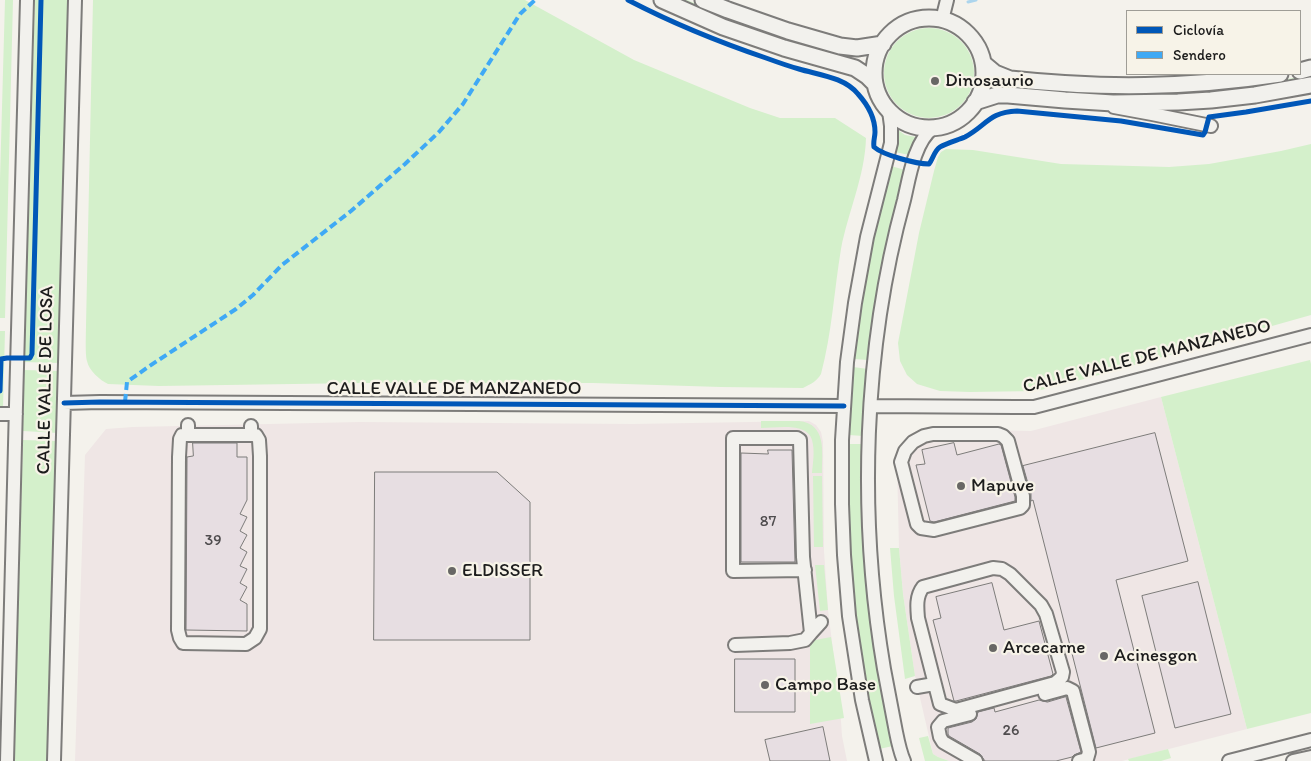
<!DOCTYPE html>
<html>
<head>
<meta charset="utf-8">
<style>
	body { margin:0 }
	#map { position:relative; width:1311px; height:761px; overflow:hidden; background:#f4f2ec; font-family:Itim,sans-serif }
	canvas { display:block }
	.legend { position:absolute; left:1126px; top:10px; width:175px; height:65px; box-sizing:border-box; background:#f7f3e8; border:1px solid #9f9d96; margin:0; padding:6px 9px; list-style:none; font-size:15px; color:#1c1c1c }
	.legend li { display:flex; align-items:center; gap:10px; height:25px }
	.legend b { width:25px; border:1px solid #9f9d96 }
</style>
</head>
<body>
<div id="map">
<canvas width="1311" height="761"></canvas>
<ul class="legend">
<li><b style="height:6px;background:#0057b8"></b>Ciclovía</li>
<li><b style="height:6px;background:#3fa9f5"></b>Sendero</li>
</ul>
</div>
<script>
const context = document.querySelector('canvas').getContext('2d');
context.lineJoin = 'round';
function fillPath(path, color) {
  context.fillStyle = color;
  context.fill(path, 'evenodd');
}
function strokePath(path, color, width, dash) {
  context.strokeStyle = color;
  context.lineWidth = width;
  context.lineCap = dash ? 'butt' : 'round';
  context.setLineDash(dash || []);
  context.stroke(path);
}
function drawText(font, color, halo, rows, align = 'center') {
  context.font = font + ' Itim,sans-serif';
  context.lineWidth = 4.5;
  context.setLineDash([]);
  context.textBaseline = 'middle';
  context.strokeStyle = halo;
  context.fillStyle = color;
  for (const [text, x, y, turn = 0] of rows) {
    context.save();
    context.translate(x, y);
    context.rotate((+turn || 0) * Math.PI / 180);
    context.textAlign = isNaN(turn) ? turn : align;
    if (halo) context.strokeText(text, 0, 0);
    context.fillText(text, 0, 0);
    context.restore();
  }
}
const built = new Path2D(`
	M1161 397 1247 729 1122 761H949L938 757 933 754 915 676 903 594 899 548 897 463 907 443 986 430 1031 431Z
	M809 421 816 425 821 432 823 442 824 551 828 610 840 707 842 736 847 761H75L85 455 106 429 133 427 360 422 633 424Z`);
const green = new Path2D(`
	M5 0H13L5 318H0V179Z
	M35 0H69L59 363 24 362Z
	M93 0H525L634 60 750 108 780 118H835L866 138C865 176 848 212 841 249 834 291 832 333 821 374 817 381 811 384 803 388L721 387 593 383H361L159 386 108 384C100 380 89 371 87 361 85 354 86 333 86 325Z
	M676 0H687L728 17 835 50 834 55 780 40 719 18Z
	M884 73a45 45 0 1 1 90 0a45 45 0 1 1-90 0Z
	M1311 74V79L1220 94 1122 97 1023 90 1024 86C1067 88 1110 92 1153 93 1206 93 1259 86 1311 74Z
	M898 130 905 135 916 137 909 155 895 152 898 142Z
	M1311 144V315L1088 378 1037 391 970 392 940 391 917 384 907 375 900 361 898 343 919 233 934 171 938 157 941 152 946 149 973 150 1061 164 1169 167 1209 164 1281 151Z
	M891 166 905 170C888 233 876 296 868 360L854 359 862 294 873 238Z
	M0 331H5L3 407H0Z
	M1310 360 1311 364V713L1247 729 1161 397Z
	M853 367 868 369 863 436 849 435Z
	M24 370 59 371 58 433 23 431Z
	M761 421H799C827 424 822 452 822 473H812C813 463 815 450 812 440 807 422 776 428 761 428Z
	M23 440 57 441 48 761H14Z
	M848 444H863C859 546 871 647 893 746L879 749 860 654 852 581 847 507Z
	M813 476H822L823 547H814Z
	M890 548H899L903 594 915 676 905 679 894 596Z
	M815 565H824L828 610 820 611Z
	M831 637 844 718 810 724V641Z
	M928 736 933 754 938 757 949 761H925L919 738Z
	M1168 749 1171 758 1161 761H1129L1128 759Z`);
const stream = new Path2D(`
	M968 2 976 0`);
const building = new Path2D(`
	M1155 433 1188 561 1116 580 1155 733 1096 748 1033 500 1031 501V494L1023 466Z
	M193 443H237V457H247V500L240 514 247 517 240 531 247 535 240 548 247 552 240 566 247 569 240 583 247 587 240 600 247 604V631L186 630 187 457 193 456Z
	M954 443 957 455 999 444 1001 445 1015 497V501L934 522 930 521 916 465 925 464 922 450Z
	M768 450H792L795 562H741V453L768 454Z
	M375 472H497L530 502V640H374Z
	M1198 582 1231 714 1175 728 1142 596Z
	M992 583 1004 630 1039 621 1053 674 1051 676 956 701H954L933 620 941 618 936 597Z
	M735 659H795V712H735Z
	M1066 697 1081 752 1074 755 1072 757 1056 761H985L980 754 949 736 948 734V728L972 722 976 719 978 712 994 708 995 712 1039 700 1047 702Z
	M823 727 830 761H770L765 740Z`);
const minor = new Path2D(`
	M942 20 947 0
	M1114 107 1152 114 1211 126
	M64 403 100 402 844 406
	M871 406 1015 407H1034L1311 335
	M0 414H16
	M188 425V435H251V426
	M933 434H998L1003 436 1008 441 1023 496V505L1020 508 934 530 921 528 917 524 901 462 905 451 913 442 924 436Z
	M188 435H182L180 439 179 457 178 630 180 638 183 643 246 644 255 638 260 629V456L259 440 256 435H251
	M993 568 1002 569 1010 574 1041 605 1046 614 1063 672 1062 677 1055 683 956 710 940 704 918 618C917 607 916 596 923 587Z
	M805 570 733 571V438H797L800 440 803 557 811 633 821 622
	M735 645 790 643 805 640 811 633
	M917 687 934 684
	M1045 694 1067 688 1073 691 1089 752 1087 759 1079 761
	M970 714 943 721 938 727 940 737 943 742 976 761
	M7 761C14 507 19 254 27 0
	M54 761 75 0
	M876 761 862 700 849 616 844 555 842 504V440L847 362 855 303 867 237 891 143V126L889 111
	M904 761C900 752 898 742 896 732 892 711 888 690 884 669 858 516 863 350 904 200 909 179 914 142 933 128
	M1229 761 1311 740
	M1293 761 1311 757`);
const major = new Path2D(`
	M662 0 723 27 784 48 855 68 867 76 875 84
	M703 0 728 10 788 31 840 46 857 48 883 44
	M874 73a55 55 0 1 1 110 0a55 55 0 1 1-110 0Z
	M983 63 995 73 1010 79C1103 89 1188 88 1280 74
	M1300 71 1311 68
	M975 102 997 95H1008L1065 100 1113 103 1178 102 1211 100 1255 95 1311 85`);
const quiet = new Path2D(`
	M125 402 127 382 148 367 236 309 253 295 282 265 351 211 405 164 439 132 463 104 520 14 535 0`);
const cycleway = new Path2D(`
	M628 0C672 23 719 42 766 58 777 62 788 66 799 69 819 75 844 77 858 94 867 104 875 118 875 132 875 137 873 141 874 147 883 155 916 164 929 164 933 159 934 151 940 147 946 143 958 140 965 137 986 126 989 112 1017 111L1121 121 1203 135 1205 132 1209 117 1246 112 1311 101
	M0 391 1 359 7 358H30L32 354 41 0
	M64 403 100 402 844 406`);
const markers = [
	[935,81,5,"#686765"],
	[961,486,5,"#686765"],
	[452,571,5,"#686765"],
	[993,648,5,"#686765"],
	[1104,656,5,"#686765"],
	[765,685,5,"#686765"]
];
const numberNames = [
	["87",768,522],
	["39",213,541],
	["26",1011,731]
];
const poiNames = [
	["Dinosaurio",945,81],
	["Mapuve",971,486],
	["ELDISSER",462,571],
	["Arcecarne",1003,648],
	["Acinesgon",1114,656],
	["Campo Base",775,685]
];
const streetNames = [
	["CALLE VALLE DE MANZANEDO",1147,357,-14],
	["CALLE VALLE DE LOSA",46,380,-89],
	["CALLE VALLE DE MANZANEDO",454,389]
];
fillPath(built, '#efe6e5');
fillPath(green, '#d4f0cb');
strokePath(stream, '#acd5ed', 3);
fillPath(building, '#e7dee2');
strokePath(building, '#7d7c7a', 1);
strokePath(minor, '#7d7c7a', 16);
strokePath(major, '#7d7c7a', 19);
strokePath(minor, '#f2f1ed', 12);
strokePath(major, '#f2f1ed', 15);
strokePath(quiet, '#3fa9f5', 4, [8, 4]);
strokePath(cycleway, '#0057b8', 5);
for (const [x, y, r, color] of markers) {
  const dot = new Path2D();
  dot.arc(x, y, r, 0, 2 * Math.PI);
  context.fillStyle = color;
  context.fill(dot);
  strokePath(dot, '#f7f3e8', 2);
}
drawText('16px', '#4f4c4e', null, numberNames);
drawText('19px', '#1c1c1c', '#f7f3e8', poiNames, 'left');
drawText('19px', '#1c1c1c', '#f7f3e8', streetNames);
</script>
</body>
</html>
